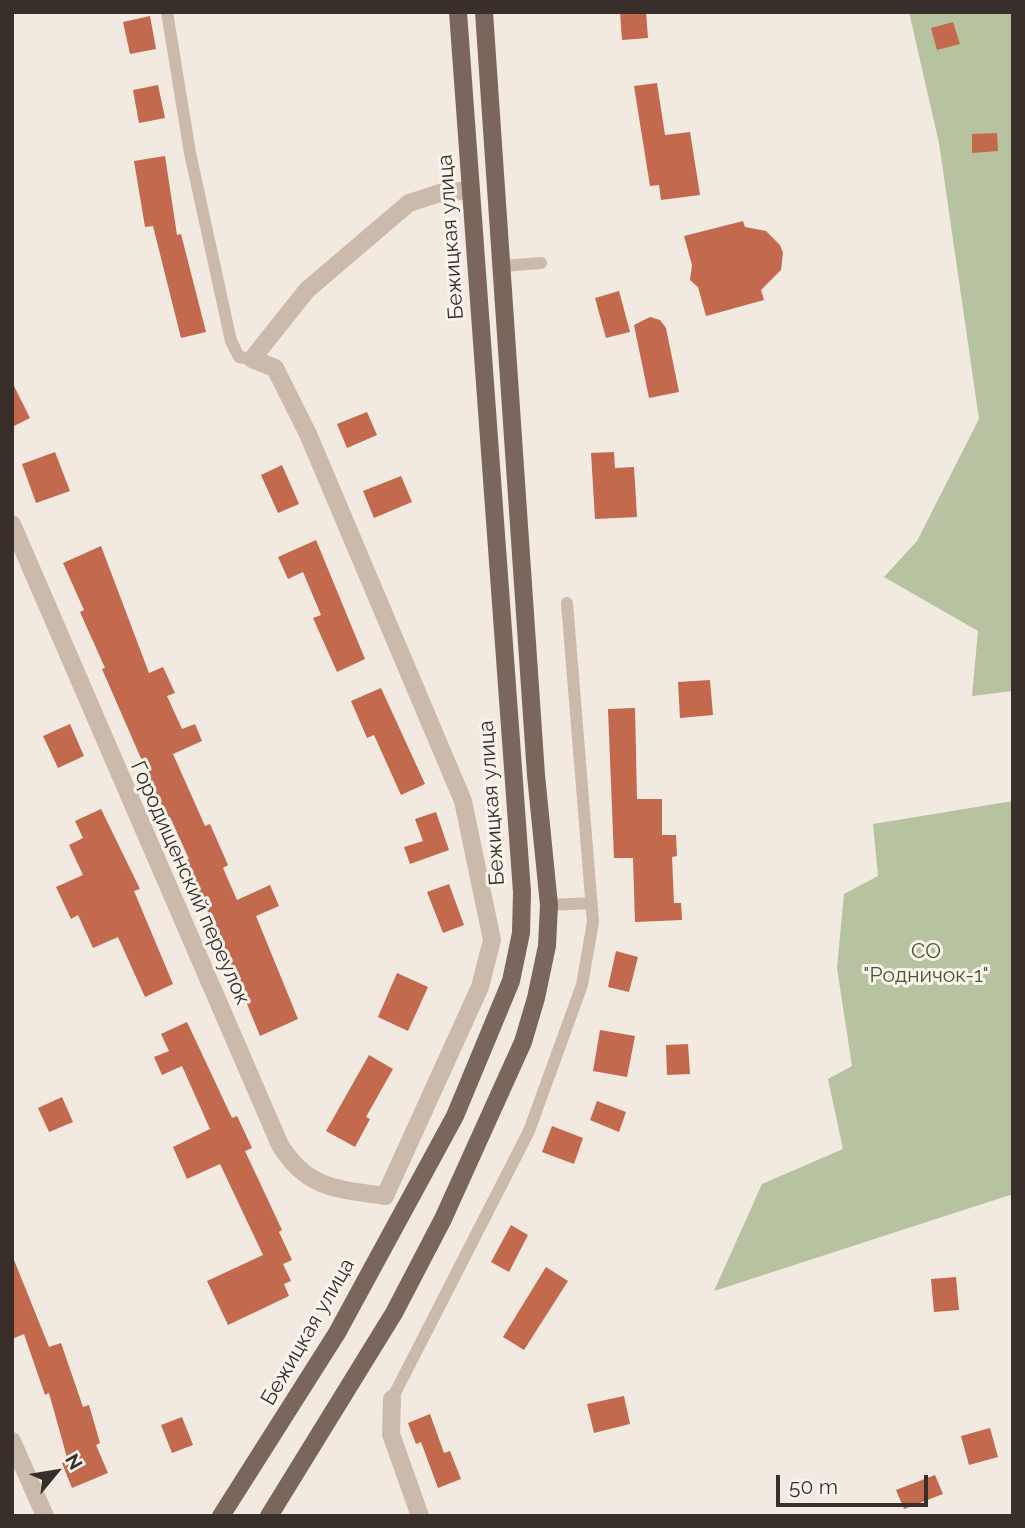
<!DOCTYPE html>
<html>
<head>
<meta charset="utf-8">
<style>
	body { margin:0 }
	#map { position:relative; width:1025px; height:1528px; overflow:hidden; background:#f2e9e0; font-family:Raleway,sans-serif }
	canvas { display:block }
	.frame { position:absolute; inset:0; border:14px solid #392f2a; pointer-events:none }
	.north { position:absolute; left:21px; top:1437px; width:70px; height:70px; -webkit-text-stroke:5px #faf4ec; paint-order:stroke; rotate:60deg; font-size:19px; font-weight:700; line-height:28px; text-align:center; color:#392f2a }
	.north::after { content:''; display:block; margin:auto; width:24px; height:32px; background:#392f2a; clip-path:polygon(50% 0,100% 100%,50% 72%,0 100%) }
	.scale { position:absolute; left:776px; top:1475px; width:152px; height:32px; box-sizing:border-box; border:4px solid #392f2a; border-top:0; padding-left:9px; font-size:21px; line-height:24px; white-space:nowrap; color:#392f2a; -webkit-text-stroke:5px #faf4ec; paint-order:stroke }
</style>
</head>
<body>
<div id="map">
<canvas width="1025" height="1528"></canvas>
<div class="frame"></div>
<div class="north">N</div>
<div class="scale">50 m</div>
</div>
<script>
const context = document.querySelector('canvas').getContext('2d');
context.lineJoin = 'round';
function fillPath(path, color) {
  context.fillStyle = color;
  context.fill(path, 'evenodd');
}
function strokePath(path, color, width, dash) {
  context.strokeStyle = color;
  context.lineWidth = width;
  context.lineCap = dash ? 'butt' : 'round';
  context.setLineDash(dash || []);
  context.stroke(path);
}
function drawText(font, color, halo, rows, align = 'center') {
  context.font = font + ' Raleway,sans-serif';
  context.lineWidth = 6;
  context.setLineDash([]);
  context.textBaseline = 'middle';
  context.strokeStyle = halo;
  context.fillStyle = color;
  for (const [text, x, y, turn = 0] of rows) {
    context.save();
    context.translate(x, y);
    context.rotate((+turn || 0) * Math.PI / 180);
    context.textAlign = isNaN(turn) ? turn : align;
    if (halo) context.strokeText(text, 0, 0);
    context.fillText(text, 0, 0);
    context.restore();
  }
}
const green = new Path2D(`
	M909 12H1013V691L972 696 978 631 884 577 917 541 979 419 939 143Z
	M1013 801V1194L714 1291 762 1184 843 1149 828 1079 852 1066 837 968 844 894 878 876 873 824Z`);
const building = new Path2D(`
	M620 12H646L648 38 622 40Z
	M150 16 156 49 130 54 123 22Z
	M953 22 960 44 937 50 931 28Z
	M657 83 665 135 690 132 700 195 661 200 659 185 650 186 634 86Z
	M158 85 165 118 139 123 133 90Z
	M997 133 998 151 972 153V134Z
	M165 156 177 235 181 234 206 332 181 338 153 226 145 227 134 161Z
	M743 221 745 227 766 231 780 245 783 253 781 270 761 290 764 300 706 316 698 287 690 280 692 265 684 236Z
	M619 291 630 332 606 338 595 298Z
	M650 317 660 320 666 328 679 392 649 398 634 325Z
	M12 382 30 418 12 427Z
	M367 412 377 435 347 448 337 424Z
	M55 452 70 491 36 503 22 464Z
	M614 452 615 468 634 467 637 517 595 519 591 453Z
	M282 465 299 504 278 513 261 475Z
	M401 476 412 502 374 518 363 491Z
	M316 540 365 659 337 672 313 618 321 615 303 572 288 579 278 557Z
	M101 546 149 673 163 667 175 693 167 696 182 729 195 724 202 741 173 754 205 826 210 824 228 865 223 868 237 900 270 885 279 906 256 916 298 1019 260 1036 221 940 194 881 190 882 181 862 189 859 170 817 167 818 102 669 105 668 80 612 84 610 63 563Z
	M710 680 713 715 680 718 678 682Z
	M381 688 425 784 401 795 374 735 367 738 351 701Z
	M635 708 637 799H662V835H676L677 856 672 857 674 903H681L682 920 635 922 633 858H614L608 709Z
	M70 724 84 756 58 768 43 736Z
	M101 809 140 889 134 891 173 984 145 997 118 937 93 948 78 915 71 919 56 887 83 875 69 845 83 838 75 821Z
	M436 812 449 850 410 864 404 847 423 841 415 819Z
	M449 884 464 925 443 933 427 892Z
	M616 951 638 957 629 992 608 987Z
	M397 973 428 987 408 1031 378 1017Z
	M187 1022 232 1118 237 1116 252 1148 245 1151 282 1230 279 1232 292 1260 283 1264 291 1281 284 1284 289 1296 228 1325 207 1281 263 1255 220 1164 187 1179 173 1147 210 1129 182 1066 162 1075 154 1057 169 1051 161 1034Z
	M600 1030 635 1036 627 1077 593 1071Z
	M688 1044 690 1074 667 1075 666 1045Z
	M369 1055 393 1069 366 1117 370 1119 355 1147 326 1131Z
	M62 1097 73 1122 49 1132 38 1108Z
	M597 1101 626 1112 619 1132 590 1120Z
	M552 1126 583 1138 574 1164 542 1152Z
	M511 1225 528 1235 509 1272 491 1262Z
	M12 1255 49 1347 61 1343 83 1407 89 1405 100 1443 96 1445 108 1473 72 1488 62 1463 68 1461 49 1393 45 1395 24 1334 12 1339Z
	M546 1267 568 1281 524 1350 503 1337Z
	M956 1277 959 1310 934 1312 931 1279Z
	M624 1396 630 1424 594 1433 587 1404Z
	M430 1414 444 1453 450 1451 461 1479 438 1488 421 1442 416 1444 408 1423Z
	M182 1417 193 1445 172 1453 161 1425Z
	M990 1428 998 1457 969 1465 961 1436Z
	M935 1475 943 1494 904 1509 896 1490Z`);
const service = new Path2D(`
	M167 12 190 153 231 341 239 357 252 359
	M502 266 541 263
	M549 905 591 903
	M392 1399 529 1131 582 985 593 922 567 603`);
const minor = new Path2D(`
	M12 524 280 1145C307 1189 337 1189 385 1196L480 987 492 940 463 801 308 434 275 368 252 359 307 290 409 203 440 193 471 190
	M392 1399 391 1434 420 1516
	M12 1441 45 1516`);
const primary = new Path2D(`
	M221 1516 337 1333 455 1116 511 981 521 933 522 892 458 12
	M269 1516 394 1313 443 1219 523 1042 536 998 547 946 549 905 536 775 484 12`);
const streetNames = [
	["Бежицкая улица",451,237,-94],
	["Бежицкая улица",492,803,-94],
	["Городищенский переулок",190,883,66],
	["Бежицкая улица",308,1332,-60]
];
const parkNames = [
	["СО",926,952],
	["\"Родничок-1\"",926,976]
];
fillPath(green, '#b6c2a0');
fillPath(building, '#c3694d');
strokePath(service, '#cbb9ab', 12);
strokePath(minor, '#cbb9ab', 18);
strokePath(primary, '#7a665c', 18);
drawText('21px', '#392f2a', '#faf4ec', streetNames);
drawText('21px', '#48572f', '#faf4ec', parkNames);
</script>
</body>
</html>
